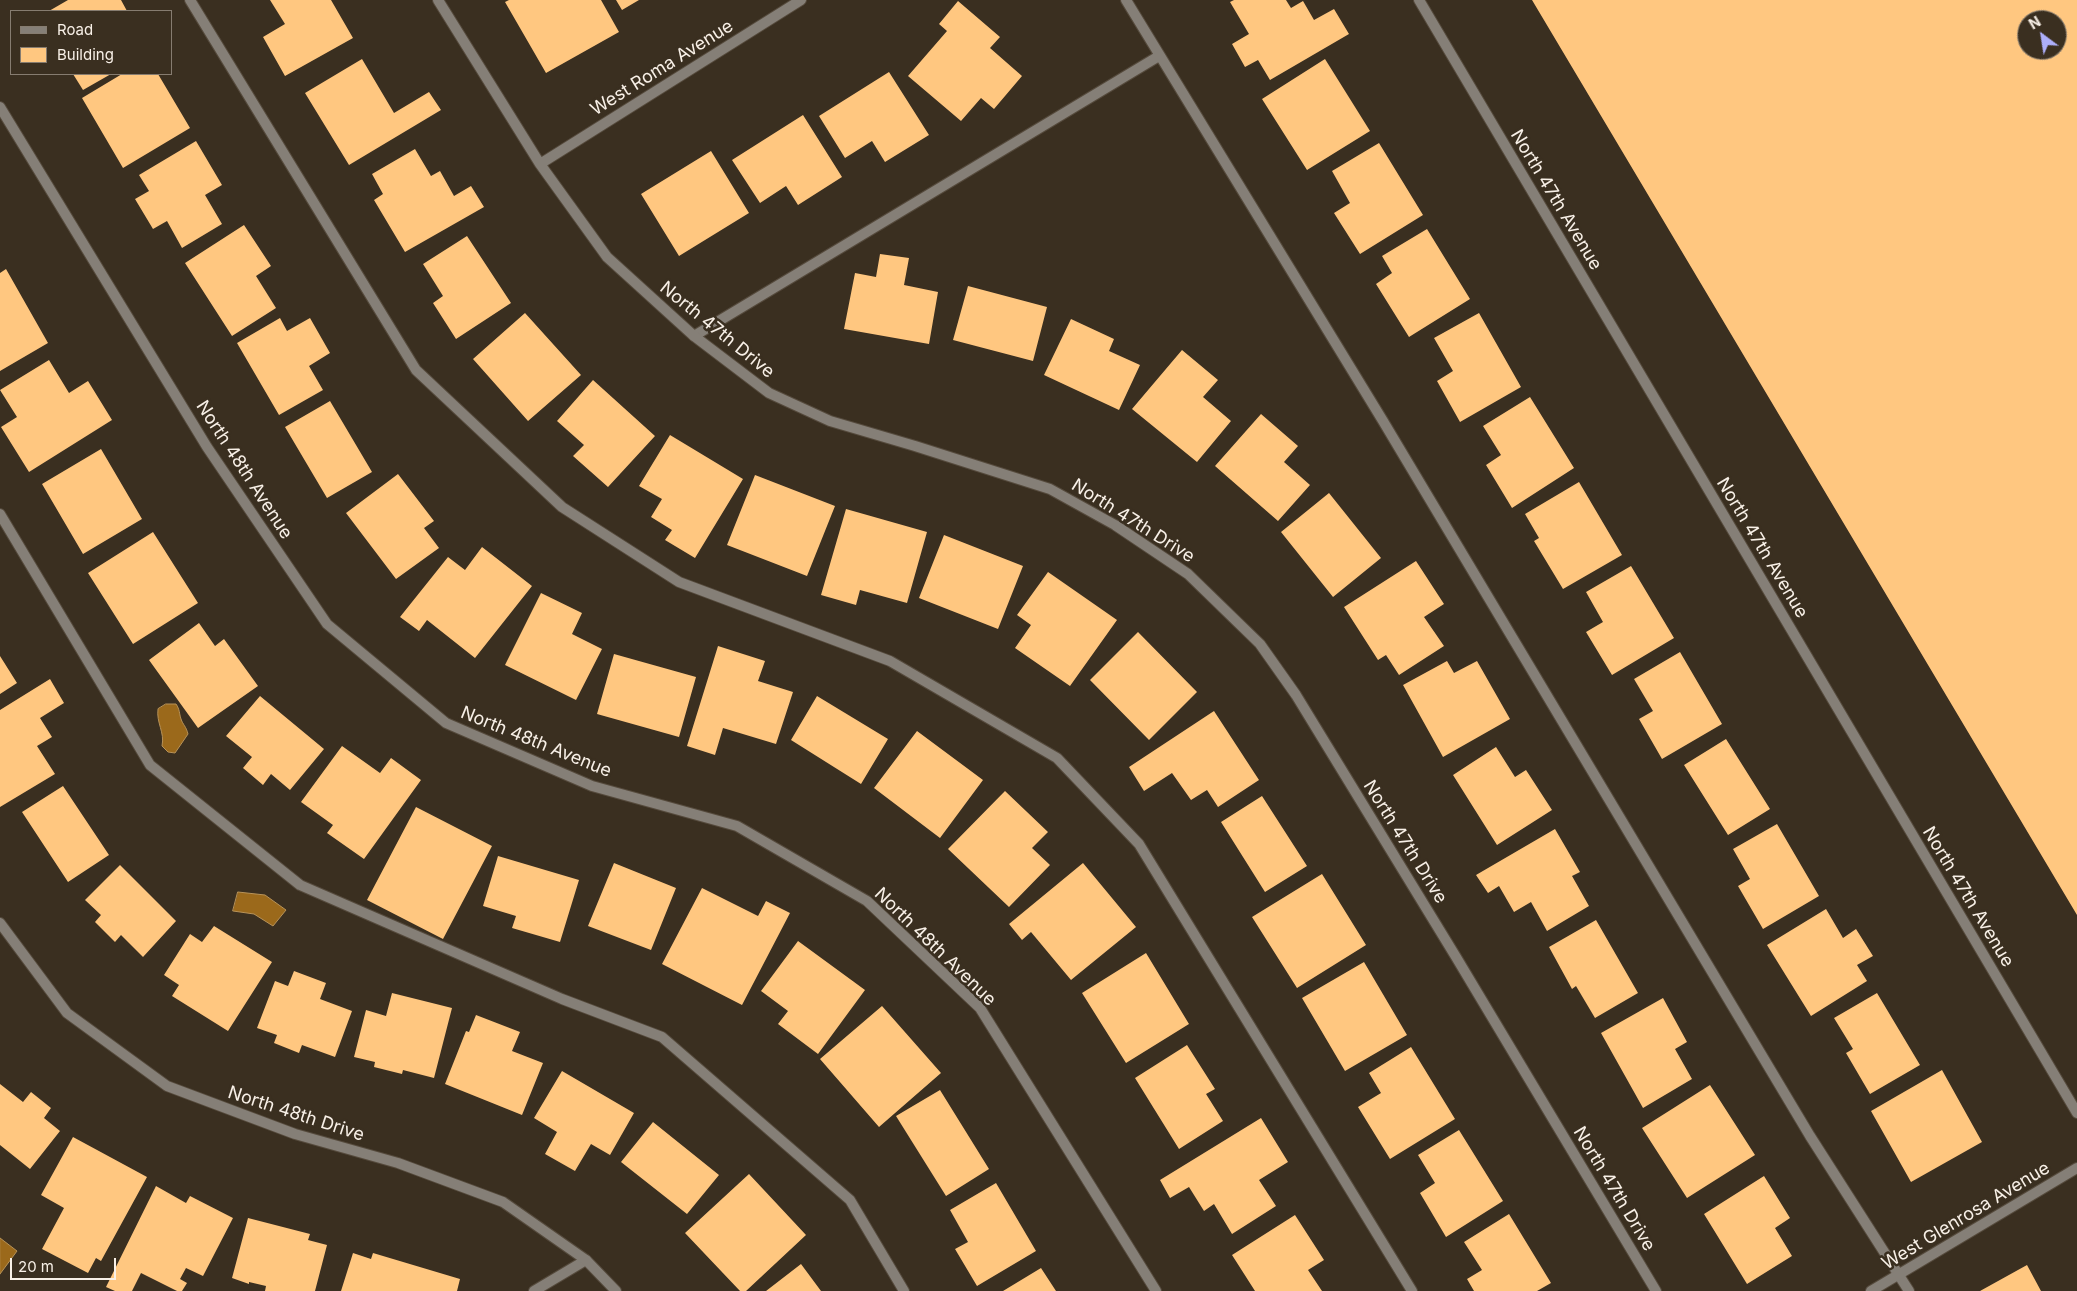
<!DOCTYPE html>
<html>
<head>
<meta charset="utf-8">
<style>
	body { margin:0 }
	#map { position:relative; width:2077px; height:1291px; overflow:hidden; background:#3a2f20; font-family:Inter,sans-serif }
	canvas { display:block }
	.legend { position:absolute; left:10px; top:10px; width:162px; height:65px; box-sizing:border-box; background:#3a2f20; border:1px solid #867c70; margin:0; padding:6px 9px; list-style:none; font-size:15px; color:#f8f0e7 }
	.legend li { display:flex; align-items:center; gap:10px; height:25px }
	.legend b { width:25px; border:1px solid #867c70 }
	.north { position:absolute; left:2017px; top:10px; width:50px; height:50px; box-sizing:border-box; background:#3a2f20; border:1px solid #867c70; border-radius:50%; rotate:329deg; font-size:14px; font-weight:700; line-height:20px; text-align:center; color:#f8f0e7 }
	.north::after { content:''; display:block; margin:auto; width:18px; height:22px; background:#adaffb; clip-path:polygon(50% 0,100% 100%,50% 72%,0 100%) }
	.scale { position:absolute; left:10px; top:1258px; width:106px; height:22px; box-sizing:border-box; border:2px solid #f8f0e7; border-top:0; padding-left:6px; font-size:15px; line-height:18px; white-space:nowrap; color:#f8f0e7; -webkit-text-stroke:4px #3a2f20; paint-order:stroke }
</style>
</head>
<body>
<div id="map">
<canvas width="2077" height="1291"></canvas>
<ul class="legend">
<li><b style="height:6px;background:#857f77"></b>Road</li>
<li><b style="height:14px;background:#ffc780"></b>Building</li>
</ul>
<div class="north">N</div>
<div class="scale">20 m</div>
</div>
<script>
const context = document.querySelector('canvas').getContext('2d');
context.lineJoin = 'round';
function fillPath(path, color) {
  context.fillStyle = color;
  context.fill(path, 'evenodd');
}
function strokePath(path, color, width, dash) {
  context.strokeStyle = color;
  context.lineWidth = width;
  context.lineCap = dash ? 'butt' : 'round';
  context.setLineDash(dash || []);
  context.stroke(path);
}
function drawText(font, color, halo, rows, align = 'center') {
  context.font = font + ' Inter,sans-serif';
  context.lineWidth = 5;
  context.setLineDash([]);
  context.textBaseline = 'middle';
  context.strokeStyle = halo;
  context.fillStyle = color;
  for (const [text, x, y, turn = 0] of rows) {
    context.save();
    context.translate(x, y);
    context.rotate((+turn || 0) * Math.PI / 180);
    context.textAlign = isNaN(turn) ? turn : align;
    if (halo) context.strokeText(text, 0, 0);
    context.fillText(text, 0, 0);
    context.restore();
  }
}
const water = new Path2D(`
	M166 704H176C180 710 179 713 181 719 183 725 186 726 188 734L175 753 168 752 162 746C165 732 156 723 158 709Z
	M238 892 265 895 286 910 273 926 254 914 233 911Z
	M0 1238 17 1251 0 1274Z`);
const building = new Path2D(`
	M68 0H121L127 11H49Z
	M270 0H331L353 38 285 76 263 37 285 24Z
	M509 0H601L619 32 546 73 505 2Z
	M616 0H639L622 10Z
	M1234 0H1286L1291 8 1303 1 1314 20 1334 9 1349 34 1270 80 1258 60 1245 67 1232 44 1249 34 1230 2Z
	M1532 0H2077V915ZM2027 20H2057V50H2027Z
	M958 1 1000 37 990 48 1022 76 994 109 981 98 961 121 908 76 947 31 939 24Z
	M362 59 394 113 429 92 441 110 349 165 305 93Z
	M1325 59 1370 131 1307 170 1262 99Z
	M889 72 929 135 885 162 872 141 845 158 819 116Z
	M73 74H111L83 90Z
	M122 74H158L190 128 123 168 82 98Z
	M803 115 842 177 798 205 786 186 760 203 732 160Z
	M196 141 222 185 205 195 222 224 182 248 167 221 153 229 135 199 149 191 139 175Z
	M1379 143 1423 215 1360 254 1334 213 1350 203 1332 171Z
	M415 149 431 176 440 171 454 196 471 186 484 207 405 252 374 200 383 194 372 174Z
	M711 151 749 213 679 256 641 194Z
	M244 225 271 266 256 276 276 308 232 336 185 263Z
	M1427 229 1470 299 1409 337 1376 284 1392 273 1382 256Z
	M467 236 511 303 456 339 433 303 443 296 423 264Z
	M880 254 909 258 904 285 938 292 929 344 844 329 855 273 876 277Z
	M6 269 48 343 0 371V273Z
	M968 286 1047 307 1033 361 953 340Z
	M525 313 581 375 528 421 473 359Z
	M1479 313 1521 387 1460 422 1437 381 1453 371 1434 338Z
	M280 318 287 331 310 318 330 353 309 366 323 390 279 415 237 343Z
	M1071 319 1114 339 1109 351 1140 365 1119 410 1044 375Z
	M1182 350 1218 380 1203 397 1231 421 1197 462 1132 409Z
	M49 360 69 393 88 381 112 420 29 472 1 427 17 417 0 390Z
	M593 380 655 436 608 487 573 456 584 445 557 421Z
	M1530 397 1574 468 1512 508 1486 465 1501 455 1483 426Z
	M330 401 372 472 327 498 285 427Z
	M1261 414 1298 446 1284 462 1310 485 1278 521 1215 466Z
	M670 435 743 479 695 558 665 540 672 530 651 517 662 499 639 486Z
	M101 449 142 519 83 554 42 484Z
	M398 474 434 521 424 528 439 548 396 579 346 513Z
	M755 475 835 506 807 576 727 545Z
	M1579 482 1622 555 1563 589 1534 541 1539 538 1525 514Z
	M1329 493 1381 558 1333 597 1281 532Z
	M846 509 927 532 907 603 860 590 856 605 821 595Z
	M153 532 198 603 133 644 88 573Z
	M944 535 1023 566 998 629 919 598Z
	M482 547 532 586 475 658 427 620 419 631 400 617 448 557 465 570Z
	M1416 561 1444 604 1424 617 1444 646 1399 675 1386 655 1378 660 1344 607Z
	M1631 566 1674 638 1612 675 1586 632 1603 622 1586 592Z
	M1048 572 1117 620 1070 686 1015 648 1031 625 1017 615Z
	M541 593 582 613 572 634 602 649 576 700 505 665Z
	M199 623 215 646 224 639 258 686 198 728 149 660Z
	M1138 632 1197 692 1149 740 1090 680Z
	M718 646 765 661 758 681 793 692 776 744 723 728 715 755 687 746Z
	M1680 652 1722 724 1662 759 1639 719 1653 711 1634 679Z
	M614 654 696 677 679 737 597 714Z
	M0 656 17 683 0 694Z
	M1447 661 1454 673 1477 661 1510 719 1443 757 1403 685Z
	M50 679 64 703 40 718 52 737 37 746 55 774 0 807V710Z
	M260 696 324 749 290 790 271 774 263 785 243 768 252 757 226 736Z
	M817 696 888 739 861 784 791 740Z
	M1214 711 1259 780 1218 807 1207 790 1191 800 1172 773 1144 791 1129 767Z
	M917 731 983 780 940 838 874 788Z
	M1726 739 1770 809 1728 835 1684 765Z
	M342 746 380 773 391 758 421 780 364 859 327 833 333 825 301 802Z
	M1496 747 1515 777 1526 770 1552 810 1497 845 1453 775Z
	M63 786 109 855 68 882 22 812Z
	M1005 791 1048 832 1032 848 1050 865 1009 907 948 849Z
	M1262 796 1307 866 1265 892 1221 822Z
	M416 807 492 846 443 939 367 900Z
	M1777 824 1819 896 1763 929 1738 886 1750 879 1733 849Z
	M1555 829 1580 872 1572 876 1589 906 1547 931 1531 902 1514 912 1499 886 1488 893 1476 875Z
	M498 856 579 880 560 942 512 928 516 916 483 906Z
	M614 863 676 888 651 950 588 926Z
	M1083 863 1136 927 1071 980 1031 932 1022 940 1009 924Z
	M120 865 176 921 143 957 121 935 115 942 95 922 101 915 85 900Z
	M1322 874 1366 945 1297 988 1252 917Z
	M702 888 758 916 766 901 790 913 742 1005 662 964Z
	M1826 909 1843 938 1856 929 1873 956 1857 965 1867 981 1811 1016 1767 945Z
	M1596 920 1638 993 1595 1018 1576 986 1572 989 1549 947Z
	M214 926 272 962 228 1031 172 996 179 985 164 975 190 934 202 942Z
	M798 941 865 990 818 1054 778 1024 788 1011 761 991Z
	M1146 953 1189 1024 1126 1063 1082 993Z
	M1364 962 1407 1035 1345 1071 1302 998Z
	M294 971 326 983 320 999 352 1011 335 1057 302 1045 299 1053 274 1043 277 1035 257 1028 275 981 288 986Z
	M392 993 452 1008 434 1078 403 1070 402 1074 374 1067 375 1062 354 1057 366 1010 386 1016Z
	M1877 993 1920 1065 1870 1094 1846 1053 1853 1049 1834 1018Z
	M1663 998 1687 1042 1675 1049 1692 1079 1643 1108 1601 1033Z
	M882 1006 941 1073 879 1127 820 1059Z
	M476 1015 520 1032 512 1051 543 1063 522 1115 445 1084 466 1031 469 1032Z
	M1187 1045 1215 1089 1206 1094 1223 1121 1179 1149 1135 1078Z
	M1411 1047 1455 1119 1390 1159 1358 1107 1381 1093 1369 1073Z
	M1942 1070 1982 1142 1911 1182 1871 1111Z
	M562 1071 634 1113 610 1155 591 1144 575 1171 545 1154 557 1132 534 1118Z
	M0 1084 23 1102 31 1092 51 1108 44 1118 60 1131 30 1169 0 1145Z
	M1710 1085 1755 1155 1687 1198 1642 1128Z
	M940 1090 989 1169 946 1196 896 1116Z
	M1261 1118 1288 1162 1259 1180 1276 1206 1232 1234 1214 1204 1204 1211 1189 1187 1170 1198 1160 1180Z
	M653 1122 719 1175 687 1214 621 1162Z
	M1459 1130 1503 1201 1446 1237 1420 1193 1435 1183 1418 1155Z
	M73 1137 147 1177 101 1261 96 1258 88 1273 42 1249 64 1208 41 1195Z
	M749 1174 806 1235 746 1291H740L685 1233Z
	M1764 1176 1790 1218 1775 1228 1792 1256 1747 1284 1704 1214Z
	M996 1183 1036 1251 977 1286 955 1249 968 1242 950 1210Z
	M156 1186 186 1203 190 1196 233 1218 203 1276 186 1268 180 1279 187 1283 182 1291H177L141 1273 132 1291H115L106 1287Z
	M1509 1214 1551 1283 1537 1291H1474L1467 1279 1482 1270 1464 1242Z
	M1295 1215 1324 1260 1308 1270 1322 1291H1255L1232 1255Z
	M248 1218 310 1234 308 1240 327 1245 315 1291H265L266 1286 249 1282V1284L232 1278Z
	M353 1253 371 1259 373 1253 460 1279 457 1291H341Z
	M801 1264 821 1291H766Z
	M2027 1265 2041 1291H1980Z
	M1041 1268 1056 1291H1003Z`);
const service = new Path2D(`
	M190 0 416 370 562 507 679 582 890 661 1057 758 1139 844 1412 1291
	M1126 0 1383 421 1810 1136 1909 1291
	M694 336 1159 56
	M0 514 150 765 300 885 562 999 662 1037 850 1200 904 1291
	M534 1291 586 1260`);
const minor = new Path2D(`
	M438 0 540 164 607 257 694 336 769 393 830 421 915 446 1050 489 1115 525 1188 574 1260 644 1296 695 1456 957 1656 1291
	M0 107 207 447 327 624 446 723 592 786 737 826 867 901 980 1008 1156 1291
	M540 164 801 0
	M0 923 67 1013 167 1086 295 1134 398 1163 503 1202 586 1260 616 1291
	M1871 1291 2077 1168`);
const tertiary = new Path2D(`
	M1419 0 2077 1113`);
const streetNames = [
	["West Roma Avenue",662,68,-32],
	["North 47th Avenue",1556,200,59],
	["North 47th Drive",717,330,39],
	["North 48th Avenue",244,470,57],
	["North 47th Drive",1133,521,32],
	["North 47th Avenue",1762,548,59],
	["North 48th Avenue",536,742,22],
	["North 47th Drive",1405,842,58],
	["North 47th Avenue",1968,897,59],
	["North 48th Avenue",935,947,44],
	["North 48th Drive",296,1114,18],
	["North 47th Drive",1614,1189,59],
	["West Glenrosa Avenue",1966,1216,-31]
];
fillPath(water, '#9b691b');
strokePath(water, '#b79258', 1);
fillPath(building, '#ffc780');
strokePath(service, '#554a3c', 12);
strokePath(minor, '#554a3c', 12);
strokePath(tertiary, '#554a3c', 12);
strokePath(service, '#857f77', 10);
strokePath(minor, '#857f77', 10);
strokePath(tertiary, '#857f77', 10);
drawText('18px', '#f8f0e7', '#3a2f20', streetNames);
</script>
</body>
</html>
